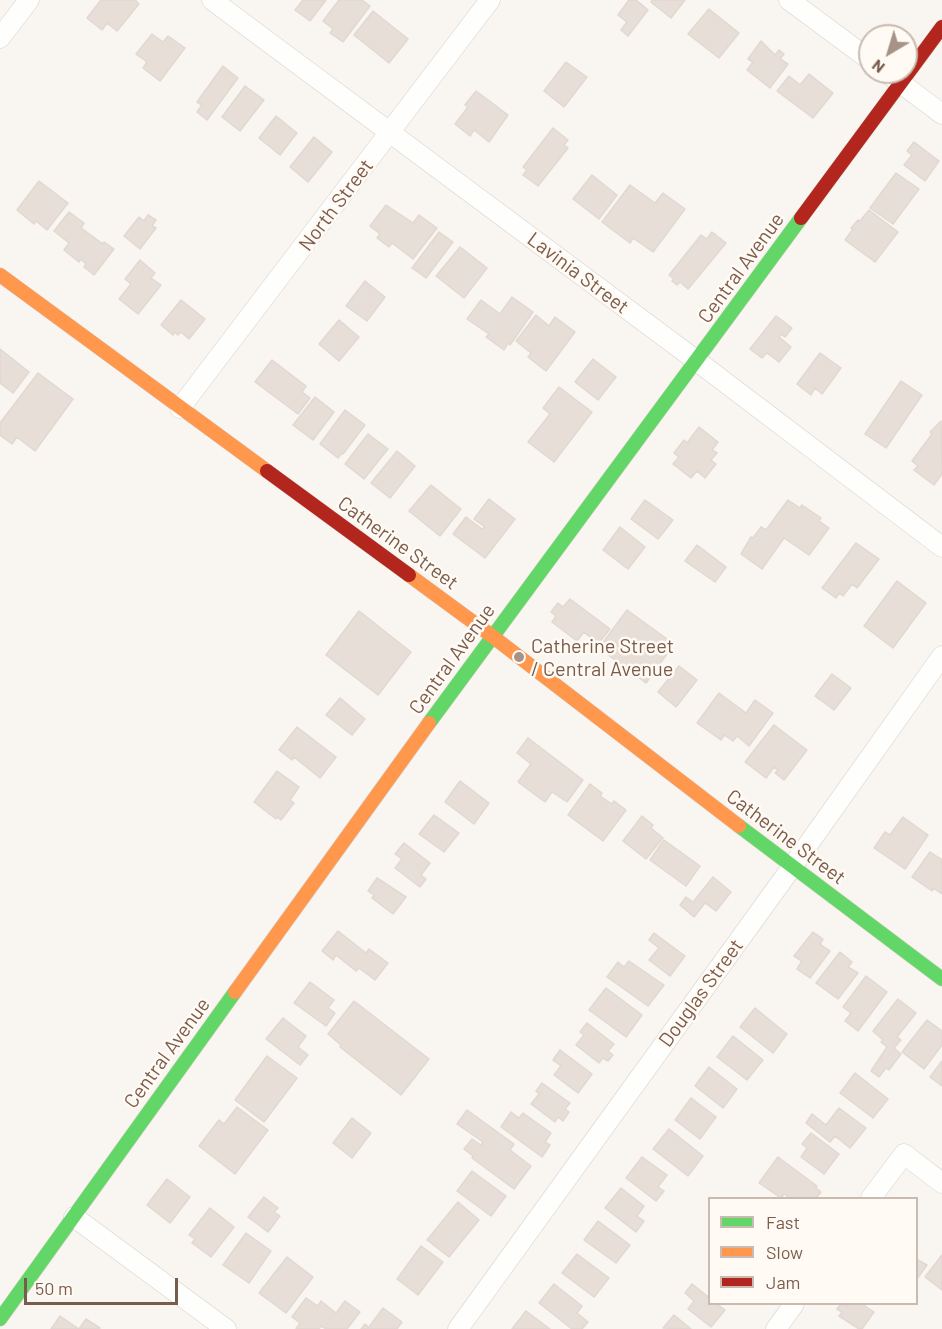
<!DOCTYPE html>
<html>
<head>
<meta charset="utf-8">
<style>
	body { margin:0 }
	#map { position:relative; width:942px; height:1329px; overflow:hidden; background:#f9f5f0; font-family:Barlow,sans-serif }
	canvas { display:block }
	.legend { position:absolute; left:708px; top:1197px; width:210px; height:108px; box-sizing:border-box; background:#fffaf3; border:2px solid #cabbb1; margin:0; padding:8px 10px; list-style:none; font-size:18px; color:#7a5c4d }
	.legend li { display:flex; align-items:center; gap:12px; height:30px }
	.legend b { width:30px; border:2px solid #cabbb1 }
	.north { position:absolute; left:858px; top:24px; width:60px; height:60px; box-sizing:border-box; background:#fffaf3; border:2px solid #cabbb1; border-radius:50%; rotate:218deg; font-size:16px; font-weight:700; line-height:24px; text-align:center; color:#7a5c4d }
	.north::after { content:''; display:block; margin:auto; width:21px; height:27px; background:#a69286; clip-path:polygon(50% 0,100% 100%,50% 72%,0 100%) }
	.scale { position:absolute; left:24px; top:1278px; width:154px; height:27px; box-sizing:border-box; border:3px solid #7a5c4d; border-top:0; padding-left:8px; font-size:18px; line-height:21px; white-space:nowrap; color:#7a5c4d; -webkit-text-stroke:4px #fffaf3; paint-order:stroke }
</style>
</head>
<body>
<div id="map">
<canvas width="942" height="1329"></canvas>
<ul class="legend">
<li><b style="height:8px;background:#63d668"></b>Fast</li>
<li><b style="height:8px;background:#ff974d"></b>Slow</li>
<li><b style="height:8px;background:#b3261e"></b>Jam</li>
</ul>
<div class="north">N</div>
<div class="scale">50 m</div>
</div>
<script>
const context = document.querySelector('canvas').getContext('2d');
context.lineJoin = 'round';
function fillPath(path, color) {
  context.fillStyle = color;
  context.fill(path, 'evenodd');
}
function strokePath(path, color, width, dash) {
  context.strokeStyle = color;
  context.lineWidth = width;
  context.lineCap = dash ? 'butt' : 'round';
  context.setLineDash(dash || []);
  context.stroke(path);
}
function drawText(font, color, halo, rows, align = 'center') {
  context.font = font + ' Barlow,sans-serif';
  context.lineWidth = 5;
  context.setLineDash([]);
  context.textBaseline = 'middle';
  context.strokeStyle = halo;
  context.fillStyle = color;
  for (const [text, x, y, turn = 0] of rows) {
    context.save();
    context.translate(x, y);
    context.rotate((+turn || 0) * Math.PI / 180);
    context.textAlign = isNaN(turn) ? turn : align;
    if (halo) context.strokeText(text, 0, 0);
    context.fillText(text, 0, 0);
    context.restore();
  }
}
const building = new Path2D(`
	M101 0H135L139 4 117 31 107 23 102 30 87 18Z
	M303 0H326L310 21 295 10Z
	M339 0H362L370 6 343 42 330 33 333 29 323 21Z
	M629 0H636L648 10 628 36 621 30 627 22 618 15Z
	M652 0H685L671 18 651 2Z
	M709 9 739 33 719 58 688 34Z
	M373 11 408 39 389 63 354 35Z
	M152 34 163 42 168 36 185 48 160 81 143 68 147 62 136 54Z
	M761 41 775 55 779 50 784 54 780 59 788 64 770 88 747 70 753 62 748 59Z
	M566 62 587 77 564 107 544 91Z
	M223 66 238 78 207 120 197 112 202 105 197 102Z
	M809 74 833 93 813 118 777 91 789 76 800 85Z
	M245 86 264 100 240 131 222 117Z
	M476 91 508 115 489 142 474 130 470 136 455 124 468 107 465 105Z
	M276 116 297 133 280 155 259 138Z
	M553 128 568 140 564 145 568 148 538 186 523 175 527 170 523 167Z
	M314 137 332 152 308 182 290 167Z
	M914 142 939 161 925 181 904 165 912 155 907 151Z
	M896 173 919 189 893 224 870 208Z
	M592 175 617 195 599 219 573 199Z
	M39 181 68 203 47 230 36 221 34 224 17 210Z
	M630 185 655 203 663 193 685 209 653 252 633 238 630 243 602 222Z
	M386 205 413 223 419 215 437 228 413 259 392 243 389 247 377 238 380 234 370 226Z
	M869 210 898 232 875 262 845 240 853 229 851 228 858 220 860 221Z
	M69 212 84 223 81 228 103 244 104 242 114 249 94 275 84 267 86 264 81 259 79 262 64 250 69 243 54 231Z
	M148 215 156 220 152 226 156 228 140 249 124 236 139 217 144 221Z
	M439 232 453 242 426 278 412 268Z
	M712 232 726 243 688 289 680 282 677 285 672 281 674 279 669 275 701 235 707 239Z
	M460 247 487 268 464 298 436 276Z
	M140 260 155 273 151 278 161 285 138 314 119 299 131 284 125 279Z
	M365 281 385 297 367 321 346 306Z
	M512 297 533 312 510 345 508 343 504 350 486 337 489 334 467 319 481 300 500 314Z
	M181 300 205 319 189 339 181 332 178 335 175 332 173 335 161 325Z
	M536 315 549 326 555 317 575 332 546 371 528 357 531 353 516 341Z
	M776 316 792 328 785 337 781 334 779 337 791 347 779 362 767 353 762 358 750 349Z
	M339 320 359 337 339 361 319 344Z
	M0 349 29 372 13 393 0 383Z
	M820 353 841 368 822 394 815 388 811 395 797 384Z
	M593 359 616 377 598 400 575 382Z
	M272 360 306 386 302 392 310 398 298 414 255 382Z
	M38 373 73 399 35 451 17 437 12 444 0 435V423Z
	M901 381 922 395 886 448 865 434Z
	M559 387 592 412 554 462 528 442 550 414 543 408Z
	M315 397 334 412 313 440 293 425Z
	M345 410 365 425 343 454 342 453 338 458 320 444Z
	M941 421 942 474 934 485 914 470 918 466 912 461 932 434 930 432Z
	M699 427 718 442 712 450 717 453 711 460 716 464 705 478 697 471 691 478 673 464 679 457 674 453 684 440 687 443Z
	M368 434 388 449 364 479 345 464Z
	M397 451 415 466 390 498 371 483Z
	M431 485 461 509 440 536 409 511Z
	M489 499 515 519 485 558 453 534 466 517 482 529 485 527 474 519Z
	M645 500 673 520 658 539 631 519Z
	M788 500 800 508 802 505 821 518 819 521 829 528 809 555 784 538 762 569 741 554 751 537 753 538 761 527 766 530Z
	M620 527 645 547 628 569 603 550Z
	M856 543 879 559 857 588 852 584 843 596 839 593 836 598 822 588Z
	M697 545 726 567 715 582 685 561Z
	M897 581 926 603 893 648 864 626Z
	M570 599 610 629 598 644 584 632 577 641 552 622 556 616 551 612 558 603 563 607Z
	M627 610 674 644 646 683 599 648Z
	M359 611 411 652 378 695 326 655Z
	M679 666 697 680 676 707 658 692Z
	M832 674 851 688 834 710 815 696Z
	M719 693 746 713 755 700 773 713 749 746 737 736 733 741 724 735 721 740 697 723Z
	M340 698 365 719 352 735 326 715Z
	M774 725 807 750 784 780 775 773 778 770 774 767 766 778 745 762Z
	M297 727 336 757 320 778 294 757 292 760 279 750Z
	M528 738 583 780 567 802 552 792 545 802 518 782 531 764 517 753Z
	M277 771 299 787 290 800 294 803 281 820 277 817 276 819 254 802Z
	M460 781 489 803 474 824 445 802Z
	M590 784 602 793 600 796 612 804 614 801 626 810 603 841 568 815Z
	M434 815 459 833 444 852 419 834Z
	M642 816 653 825 651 828 663 838 646 859 623 841Z
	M903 817 928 835 905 869 874 848 885 832 890 835Z
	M664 840 700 866 686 886 650 860Z
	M404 843 430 863 421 875 426 879 420 887 395 868 402 859 395 854Z
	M930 852 942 860V894L933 888 932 891 912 877Z
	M713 877 731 892 716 911 705 903 694 917 680 905 686 897 693 902Z
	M377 878 406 897 393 914 372 898 374 895 368 891Z
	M338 931 366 953 369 949 388 963 375 980 359 968 356 971 336 955 333 960 322 951Z
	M813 932 823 939 820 944 830 951 810 978 797 969 802 961 794 956Z
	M654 933 685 956 670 976 649 960 659 948 649 940Z
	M840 952 852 962 848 967 858 973 838 999 816 983Z
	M629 961 664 985 648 1006 607 977 618 962 624 967Z
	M866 976 887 992 858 1031 845 1021 851 1013 843 1007Z
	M310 982 334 1000 328 1008 335 1013 326 1026 294 1003Z
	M606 988 642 1015 626 1037 589 1010Z
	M898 999 916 1013 897 1037 901 1040 894 1048 901 1054 889 1070 886 1068 879 1077 871 1071 887 1047 881 1042 883 1040 873 1031Z
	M354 1001 429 1059 401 1095 340 1047 341 1045 328 1034Z
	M755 1008 787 1034 773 1053 740 1027Z
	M283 1018 306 1036 298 1047 308 1055 300 1065 266 1039Z
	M927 1020 942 1031V1045L924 1069 902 1052Z
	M587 1023 614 1044 608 1051 613 1055 608 1061 603 1058 599 1063 576 1045 584 1035 580 1032Z
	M733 1036 763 1060 747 1080 717 1057Z
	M560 1050 592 1074 578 1093 554 1075 561 1066 553 1060Z
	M267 1056 297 1078 264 1122 235 1100Z
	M942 1061V1086L930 1077Z
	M709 1067 737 1089 723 1108 695 1086Z
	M855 1073 888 1099 873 1118 840 1093Z
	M542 1083 570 1103 565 1109 569 1112 563 1121 558 1117 555 1122 531 1104 539 1094 536 1091Z
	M691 1098 716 1117 700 1139 675 1120Z
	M237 1107 268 1130 235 1174 199 1146 219 1120 224 1124Z
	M839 1108 866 1128 850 1148 835 1136 830 1142 806 1123 812 1114 826 1125Z
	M467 1110 514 1144 510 1150 531 1166 514 1189 472 1158 473 1156 464 1149 472 1139 481 1145 483 1142 457 1124Z
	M511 1112 519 1118 523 1113 551 1133 545 1142 550 1145 542 1157 501 1127Z
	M352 1118 371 1133 352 1158 333 1143Z
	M669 1129 703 1156 688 1176 653 1149Z
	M811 1133 839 1154 824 1174 801 1157 807 1148 802 1144Z
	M642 1157 667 1175 658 1187 664 1191 656 1201 626 1178Z
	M778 1157 817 1186 816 1188 821 1192 816 1198H790L784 1194 781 1198 759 1183Z
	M472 1171 506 1196 491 1216 457 1191Z
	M167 1179 190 1197 170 1223 147 1205Z
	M621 1188 644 1206 637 1216 644 1221 636 1232 605 1208Z
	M264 1197 278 1208 274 1212 280 1216 268 1232 248 1217Z
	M458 1202 479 1220 449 1257 427 1240Z
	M210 1208 234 1227 211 1257 192 1243 195 1239 189 1235Z
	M598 1221 630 1245 616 1263 584 1240Z
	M246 1233 271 1251 249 1283 223 1265Z
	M421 1246 443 1262 418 1295 397 1279Z
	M577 1254 609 1278 594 1297 562 1273Z
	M942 1255V1290L925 1277Z
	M287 1257 313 1277 286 1313 259 1293Z
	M916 1259 927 1265 917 1279H916Z
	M554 1284 582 1306 577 1313 588 1322 582 1329H572L539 1303Z
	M692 1284 710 1298V1304H717L725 1310 711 1327 688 1309 694 1301 685 1293Z
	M306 1298 318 1306 321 1301 336 1313 345 1301 360 1312 347 1329H326L321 1326 319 1329H296L300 1323 292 1317Z
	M841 1304 847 1306 849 1304H862L874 1312 862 1329H859L839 1316 842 1312 837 1309Z
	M383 1308 402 1322 397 1329H361L365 1324 369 1327Z
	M526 1311 550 1329H512Z
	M674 1315 691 1329 663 1328Z
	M60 1316 79 1329 86 1319 100 1328 99 1329H51Z`);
const street = new Path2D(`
	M212 0 697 361 942 547
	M789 0 870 60
	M0 38 29 0
	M886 72 942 114
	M180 408 490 0
	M871 1198 904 1154 942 1183
	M74 1217 226 1329
	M458 1329 792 867 942 656
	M776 1329 794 1304`);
const fast = new Path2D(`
	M429 723 801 218
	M739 826 942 979
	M0 1319 235 992`);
const slow = new Path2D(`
	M0 275 267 471
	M409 575 492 636 739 826
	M235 992 429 723`);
const jam = new Path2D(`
	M801 218 942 27
	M267 471 409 575`);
const markers = [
	[519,657,6,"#a69286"]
];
const streetNames = [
	["North Street",336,205,-53],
	["Central Avenue",741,268,-54],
	["Lavinia Street",578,273,37],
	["Catherine Street",398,543,36],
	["Central Avenue",452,659,-54],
	["Catherine Street",786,837,37],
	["Douglas Street",701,993,-54],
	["Central Avenue",167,1053,-54]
];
const poiNames = [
	["Catherine Street",531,646],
	["/ Central Avenue",531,669]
];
fillPath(building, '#e6ded7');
strokePath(building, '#e2d8d2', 1.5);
strokePath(street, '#d7d1cb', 21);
strokePath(fast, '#d9d2cb', 15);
strokePath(slow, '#d9d2cb', 15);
strokePath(jam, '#d9d2cb', 15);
strokePath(street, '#fefefd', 20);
strokePath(fast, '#63d668', 14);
strokePath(slow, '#ff974d', 14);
strokePath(jam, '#b3261e', 14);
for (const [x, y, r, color] of markers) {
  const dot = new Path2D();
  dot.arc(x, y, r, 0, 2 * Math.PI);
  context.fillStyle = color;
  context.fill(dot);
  strokePath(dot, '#fffaf3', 2);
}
drawText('20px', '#7a5c4d', '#fffaf3', streetNames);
drawText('20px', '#7a5c4d', '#fffaf3', poiNames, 'left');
</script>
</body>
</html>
